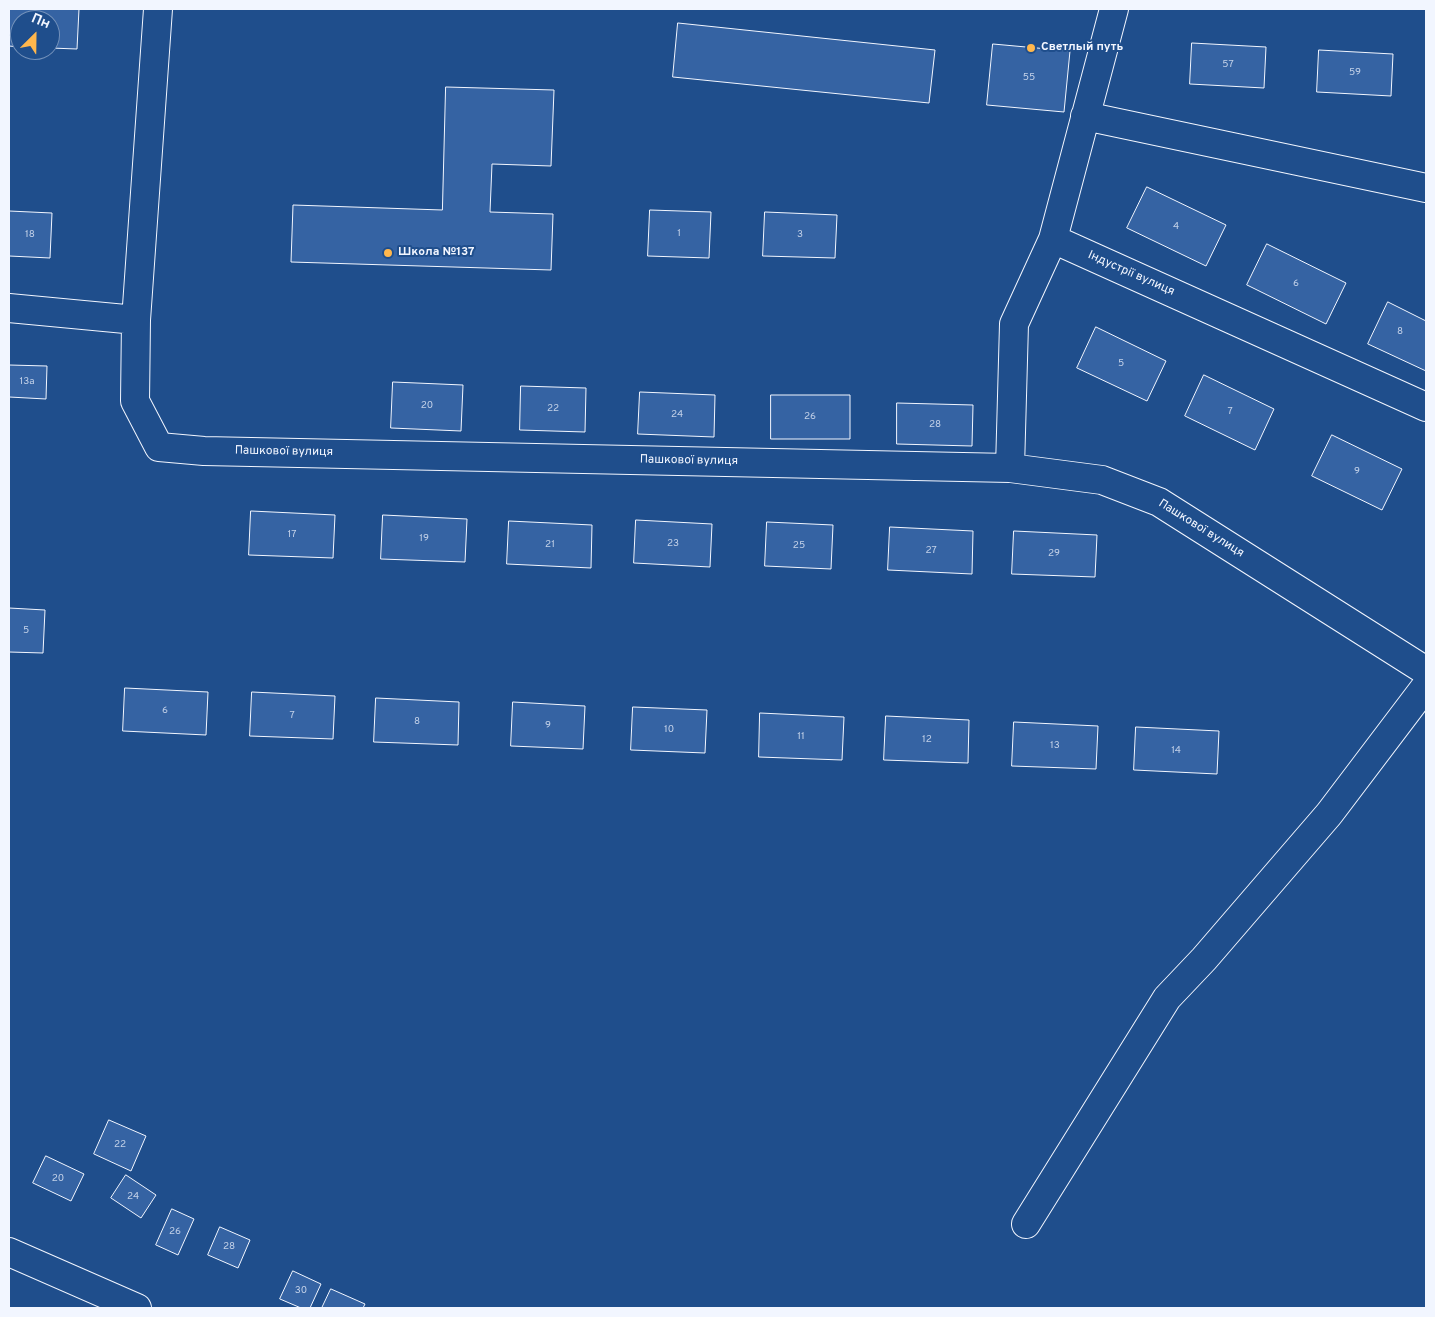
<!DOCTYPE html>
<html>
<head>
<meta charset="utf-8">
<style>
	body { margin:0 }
	#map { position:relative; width:1435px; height:1317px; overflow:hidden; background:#1f4e8c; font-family:Overpass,sans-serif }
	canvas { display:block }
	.frame { position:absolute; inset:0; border:10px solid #f2f6ff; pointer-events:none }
	.north { position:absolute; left:10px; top:10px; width:50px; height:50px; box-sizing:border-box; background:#1f4e8c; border:1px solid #7391ba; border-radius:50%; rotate:23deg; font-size:14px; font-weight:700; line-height:20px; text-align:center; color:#f2f6ff }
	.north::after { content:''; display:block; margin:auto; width:18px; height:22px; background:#ffb74d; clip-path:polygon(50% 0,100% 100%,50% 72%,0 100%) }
</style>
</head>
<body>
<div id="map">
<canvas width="1435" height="1317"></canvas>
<div class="frame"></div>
<div class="north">Пн</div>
</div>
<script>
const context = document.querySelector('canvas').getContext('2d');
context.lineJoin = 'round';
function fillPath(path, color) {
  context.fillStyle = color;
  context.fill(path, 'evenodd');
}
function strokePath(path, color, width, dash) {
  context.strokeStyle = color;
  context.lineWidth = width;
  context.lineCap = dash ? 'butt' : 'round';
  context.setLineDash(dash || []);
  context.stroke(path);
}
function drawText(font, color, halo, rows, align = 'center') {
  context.font = font + ' Overpass,sans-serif';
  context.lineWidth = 4;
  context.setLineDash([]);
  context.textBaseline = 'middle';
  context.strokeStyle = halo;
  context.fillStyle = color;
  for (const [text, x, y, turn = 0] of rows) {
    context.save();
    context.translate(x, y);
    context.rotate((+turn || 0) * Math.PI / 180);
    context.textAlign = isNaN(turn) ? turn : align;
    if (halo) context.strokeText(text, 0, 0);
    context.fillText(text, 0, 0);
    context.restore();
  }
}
const building = new Path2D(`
	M9 9H79L77 49 50 48V20H20V47L9 46Z
	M678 23 935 50 929 103 673 77Z
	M1192 43 1266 47 1264 88 1190 84Z
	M993 44 1070 51 1064 112 987 105Z
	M1319 50 1393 54 1391 96 1317 92Z
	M446 87 554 90 551 166 492 164 490 212 553 214 551 270 291 262 293 205 442 210Z
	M1147 187 1226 225 1206 266 1127 228Z
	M650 210 711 212 709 258 648 256Z
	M9 211 52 213 50 258 9 256Z
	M765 212 837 215 835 258 763 256Z
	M1267 244 1346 283 1326 324 1247 285Z
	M1388 302 1426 321V371L1368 344Z
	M1096 327 1166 361 1147 401 1077 368Z
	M9 365 47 366 46 399 9 397Z
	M1204 375 1274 409 1255 450 1185 416Z
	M393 382 463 385 461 431 391 428Z
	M521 386 586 388 585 432 520 430Z
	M640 392 715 395 714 437 638 434Z
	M771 395H850V439H771Z
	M897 403 973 405 972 446 897 444Z
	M1332 435 1402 469 1382 510 1312 476Z
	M251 511 335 515 333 558 249 555Z
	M383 515 467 519 465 562 381 559Z
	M636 520 712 524 710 567 634 563Z
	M509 521 592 525 591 568 507 564Z
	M767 522 833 525 831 569 765 566Z
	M890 527 973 531 972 574 888 570Z
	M1014 531 1097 535 1095 577 1012 574Z
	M9 608 45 610 43 653 9 652Z
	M125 688 208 692 206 735 123 731Z
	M252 692 335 696 333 739 250 736Z
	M376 698 459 702 458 745 374 742Z
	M513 702 585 706 583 749 511 746Z
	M633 707 707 710 705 753 631 750Z
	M760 713 844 717 842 760 759 757Z
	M886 716 969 720 968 763 884 760Z
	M1014 722 1098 726 1096 769 1012 766Z
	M1136 727 1219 731 1217 774 1134 770Z
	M109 1120 146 1136 131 1171 94 1154Z
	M46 1156 84 1174 71 1201 33 1183Z
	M126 1175 156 1195 141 1218 111 1198Z
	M172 1209 194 1219 178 1255 156 1245Z
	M220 1227 250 1240 238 1268 208 1255Z
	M293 1271 321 1284 310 1308H301L280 1299Z
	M331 1289 365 1304 363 1308H322Z`);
const minor = new Path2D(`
	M1114 9 1053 239 1426 407
	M1085 116 1426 188
	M9 308 136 320 135 401 159 447 204 451 1010 468 1102 480 1159 502 1426 671
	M136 320 158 9
	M1010 468 1014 324 1053 239
	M1026 1224 1167 998 1204 959 1329 814 1426 686
	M9 1252 137 1308`);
const markers = [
	[1031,48,5,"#ffb74d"],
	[388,253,5,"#ffb74d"]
];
const numberNames = [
	["57",1228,65],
	["59",1355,73],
	["55",1029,78],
	["4",1176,227],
	["1",679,234],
	["18",30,235],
	["3",800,235],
	["6",1296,284],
	["8",1400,332],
	["5",1121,364],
	["13а",27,382],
	["20",427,406],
	["22",553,409],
	["7",1230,412],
	["24",677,415],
	["26",810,417],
	["28",935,425],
	["9",1357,472],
	["17",292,535],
	["19",424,539],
	["23",673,544],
	["21",550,545],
	["25",799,546],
	["27",931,551],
	["29",1054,554],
	["5",26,631],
	["6",165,711],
	["7",292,716],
	["8",417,722],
	["9",548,726],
	["10",669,730],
	["11",801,737],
	["12",927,740],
	["13",1055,746],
	["14",1176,751],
	["22",120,1145],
	["20",58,1179],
	["24",133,1197],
	["26",175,1232],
	["28",229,1247],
	["30",301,1291]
];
const poiNames = [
	["Светлый путь",1041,48],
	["Школа №137",398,253]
];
const streetNames = [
	["Індустрії вулиця",1131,274,24],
	["Пашкової вулиця",284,452,1],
	["Пашкової вулиця",689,461,1],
	["Пашкової вулиця",1201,529,32]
];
fillPath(building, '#3563a3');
strokePath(building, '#f2f6ff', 1);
strokePath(minor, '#f2f6ff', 30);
strokePath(minor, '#1f4e8c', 28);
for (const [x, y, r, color] of markers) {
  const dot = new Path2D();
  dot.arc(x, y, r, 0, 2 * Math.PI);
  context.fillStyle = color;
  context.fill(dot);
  strokePath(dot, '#1f4e8c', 2);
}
drawText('10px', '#c3d1e8', null, numberNames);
drawText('bold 12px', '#f2f6ff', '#1f4e8c', poiNames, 'left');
drawText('12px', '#f2f6ff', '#1f4e8c', streetNames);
</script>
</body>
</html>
